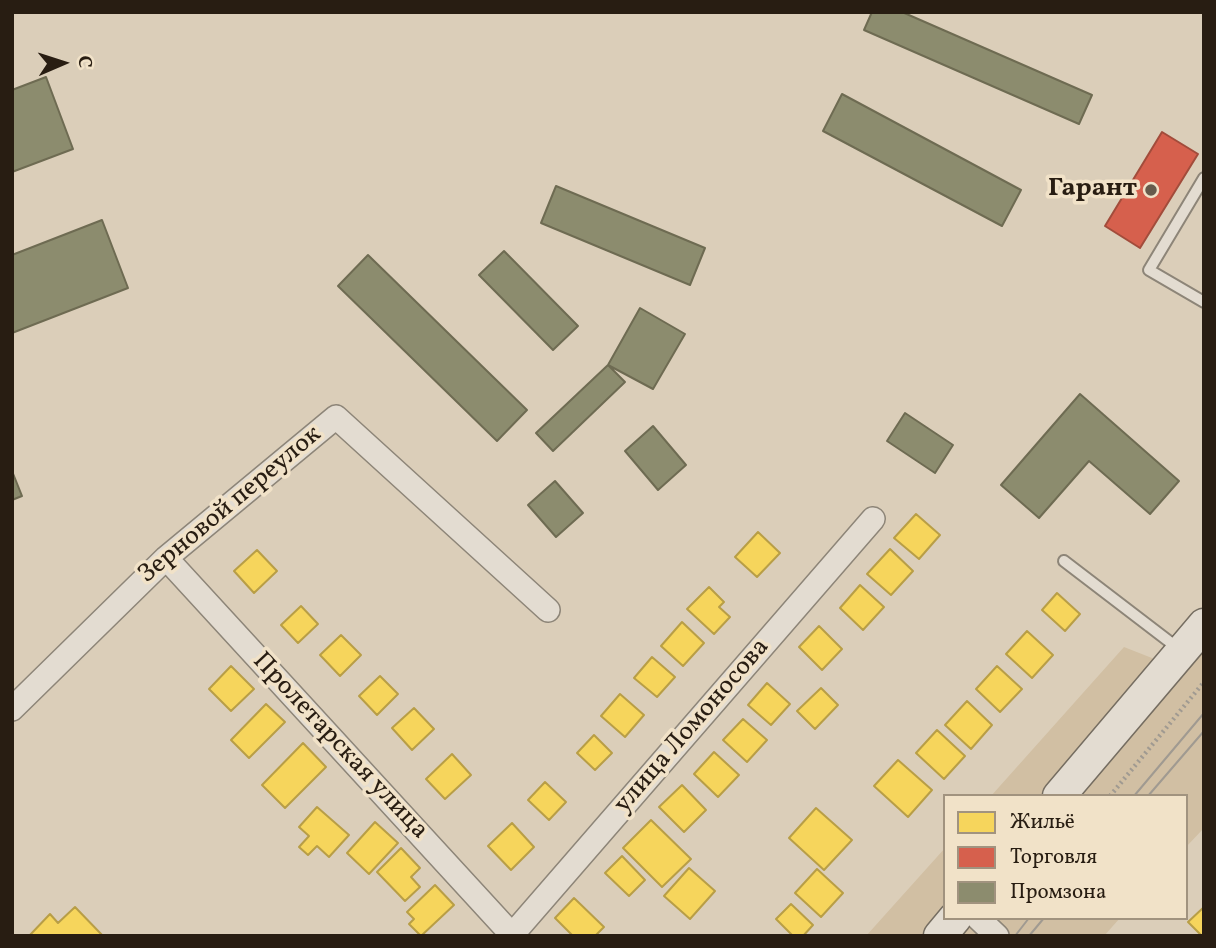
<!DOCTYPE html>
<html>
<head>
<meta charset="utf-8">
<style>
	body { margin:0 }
	#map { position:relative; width:1216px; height:948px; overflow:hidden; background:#dbceb9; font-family:Vollkorn,serif }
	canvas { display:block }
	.frame { position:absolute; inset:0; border:14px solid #281d12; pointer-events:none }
	.legend { position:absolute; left:943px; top:794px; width:245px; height:126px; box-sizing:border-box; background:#f1e2c8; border:2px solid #a1937f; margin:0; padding:9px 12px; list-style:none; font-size:21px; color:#281d12 }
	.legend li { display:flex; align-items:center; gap:14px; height:35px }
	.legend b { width:35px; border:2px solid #a1937f }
	.north { position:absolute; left:28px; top:28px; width:70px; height:70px; -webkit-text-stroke:5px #f1e2c8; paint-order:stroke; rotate:87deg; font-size:19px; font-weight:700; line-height:28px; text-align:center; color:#281d12 }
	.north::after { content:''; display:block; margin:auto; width:24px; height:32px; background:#281d12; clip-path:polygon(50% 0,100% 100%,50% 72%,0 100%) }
</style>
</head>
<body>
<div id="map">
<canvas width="1216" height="948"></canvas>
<div class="frame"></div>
<ul class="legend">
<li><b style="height:19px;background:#f6d55c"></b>Жильё</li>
<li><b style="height:19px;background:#d6604d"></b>Торговля</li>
<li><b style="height:19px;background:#8c8c6e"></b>Промзона</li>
</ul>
<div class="north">С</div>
</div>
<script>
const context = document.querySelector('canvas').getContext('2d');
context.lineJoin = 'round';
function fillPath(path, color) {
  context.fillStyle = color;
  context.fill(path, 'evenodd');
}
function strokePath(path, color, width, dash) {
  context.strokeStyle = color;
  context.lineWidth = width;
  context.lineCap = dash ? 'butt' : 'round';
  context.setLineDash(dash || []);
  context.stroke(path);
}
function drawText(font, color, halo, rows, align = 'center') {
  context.font = font + ' Vollkorn,serif';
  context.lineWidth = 7;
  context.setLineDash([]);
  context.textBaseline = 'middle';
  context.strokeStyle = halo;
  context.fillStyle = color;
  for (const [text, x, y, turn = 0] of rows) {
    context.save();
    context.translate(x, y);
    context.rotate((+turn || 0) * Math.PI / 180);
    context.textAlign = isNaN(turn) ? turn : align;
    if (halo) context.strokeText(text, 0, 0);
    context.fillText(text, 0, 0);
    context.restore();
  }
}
const green = new Path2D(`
	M1204 644V828L1186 847V796H1076Z
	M1124 647 1157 660 1043 796H991Z
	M945 848V911L924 936H866Z
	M972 918H1120L1104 936H957Z`);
const homes = new Path2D(`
	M916 514 940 535 919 559 894 538Z
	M758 532 780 553 757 577 735 557Z
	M890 549 913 571 891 595 867 574Z
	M257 550 277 571 254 593 234 571Z
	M860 585 884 607 863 630 840 608Z
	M709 587 724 602 719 607 730 617 714 634 687 609Z
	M1057 593 1080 614 1065 631 1042 610Z
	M301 606 318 624 298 643 281 625Z
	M682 622 704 643 683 666 661 646Z
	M819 626 842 649 822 670 799 647Z
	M1027 631 1053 655 1032 678 1006 654Z
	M341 635 361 655 340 676 320 655Z
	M652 657 675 677 657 697 634 678Z
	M231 666 254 689 231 711 209 689Z
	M997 666 1022 689 1000 712 976 689Z
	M380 676 398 694 377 715 359 696Z
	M767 683 790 704 771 725 748 705Z
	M821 688 838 705 815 729 797 711Z
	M620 694 644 715 625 737 601 716Z
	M967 701 992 725 971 749 945 725Z
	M266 704 285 722 249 758 231 740Z
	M414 708 434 729 412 750 392 728Z
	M743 719 767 740 747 762 723 740Z
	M937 730 965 756 944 779 916 753Z
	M594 735 612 753 595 770 577 753Z
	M303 743 326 767 285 808 262 785Z
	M714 752 739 775 718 797 694 774Z
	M452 754 471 775 445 799 426 779Z
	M898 760 932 790 908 817 874 786Z
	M545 782 566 802 549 820 528 800Z
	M682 785 706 810 684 832 659 807Z
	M317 807 349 835 329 857 317 846 308 855 299 847 309 836 299 827Z
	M816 808 852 840 824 870 789 838Z
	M651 820 691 859 662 887 623 848Z
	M375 822 398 843 369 874 347 853Z
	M512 823 534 847 511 870 488 846Z
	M401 848 420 868 411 877 420 887 405 901 377 872Z
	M622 856 645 880 629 896 605 873Z
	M689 868 715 891 690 919 664 896Z
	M817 869 843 893 821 917 795 893Z
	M435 885 454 905 421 936 409 924 414 919 407 912Z
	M574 898 604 927 595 936H573L555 918Z
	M791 904 813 925 803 936H793L776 919Z
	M75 907 103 936H29L50 914 58 923Z
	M1204 907V936H1202L1188 922Z`);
const shops = new Path2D(`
	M1162 132 1198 154 1140 248 1105 226Z`);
const industry = new Path2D(`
	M872 12H902L1092 95 1079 124 864 30Z
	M46 77 73 149 12 172V90Z
	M842 94 1021 190 1002 226 823 131Z
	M556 186 705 248 690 285 541 223Z
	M102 220 128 288 12 333V255Z
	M504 251 578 326 553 350 479 275Z
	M368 255 527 410 497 441 338 286Z
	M640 308 685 334 653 389 608 365Z
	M608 365 625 382 553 451 536 433Z
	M1080 394 1179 481 1150 514 1089 461 1039 518 1001 485Z
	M905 413 953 445 935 473 887 441Z
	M653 426 686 465 658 490 625 451Z
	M12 471 22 496 12 500Z
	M555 481 583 513 556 537 528 505Z`);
const path = new Path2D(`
	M1110 796 1204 682`);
const service = new Path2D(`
	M1204 178 1149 270 1204 302
	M1064 561 1179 649`);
const minor = new Path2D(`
	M166 558 513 936
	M12 709 166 558 336 417 548 610
	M978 918 997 936
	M512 935 873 519`);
const secondary = new Path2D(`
	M1059 796 1204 625
	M940 936 955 918`);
const tram = new Path2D(`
	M1134 796 1204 713
	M1148 796 1204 731
	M1015 936 1029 918
	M1029 936 1044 918`);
const markers = [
	[1151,190,7,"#675b4c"]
];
const poiNames = [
	["Гарант",1137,190]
];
const streetNames = [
	["Зерновой переулок",231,506,-40],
	["улица Ломоносова",693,727,-49],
	["Пролетарская улица",339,747,47]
];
fillPath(green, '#d1bfa3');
fillPath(homes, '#f6d55c');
strokePath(homes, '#b89e46', 2);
fillPath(shops, '#d6604d');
strokePath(shops, '#a24c3b', 2);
fillPath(industry, '#8c8c6e');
strokePath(industry, '#6e6b52', 2);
strokePath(service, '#8d8578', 14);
strokePath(minor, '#8d8578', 26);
strokePath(secondary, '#756d61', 35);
strokePath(path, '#a09a91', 4.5, [2, 3.5]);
strokePath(service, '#e3dcd1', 10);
strokePath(minor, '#e3dcd1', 23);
strokePath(secondary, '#e3dcd1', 32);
strokePath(tram, '#a09a91', 2);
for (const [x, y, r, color] of markers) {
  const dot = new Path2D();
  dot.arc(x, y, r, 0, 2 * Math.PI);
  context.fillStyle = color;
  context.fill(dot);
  strokePath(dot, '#f1e2c8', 2.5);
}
drawText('bold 26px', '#281d12', '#f1e2c8', poiNames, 'right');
drawText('26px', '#281d12', '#f1e2c8', streetNames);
</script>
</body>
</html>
